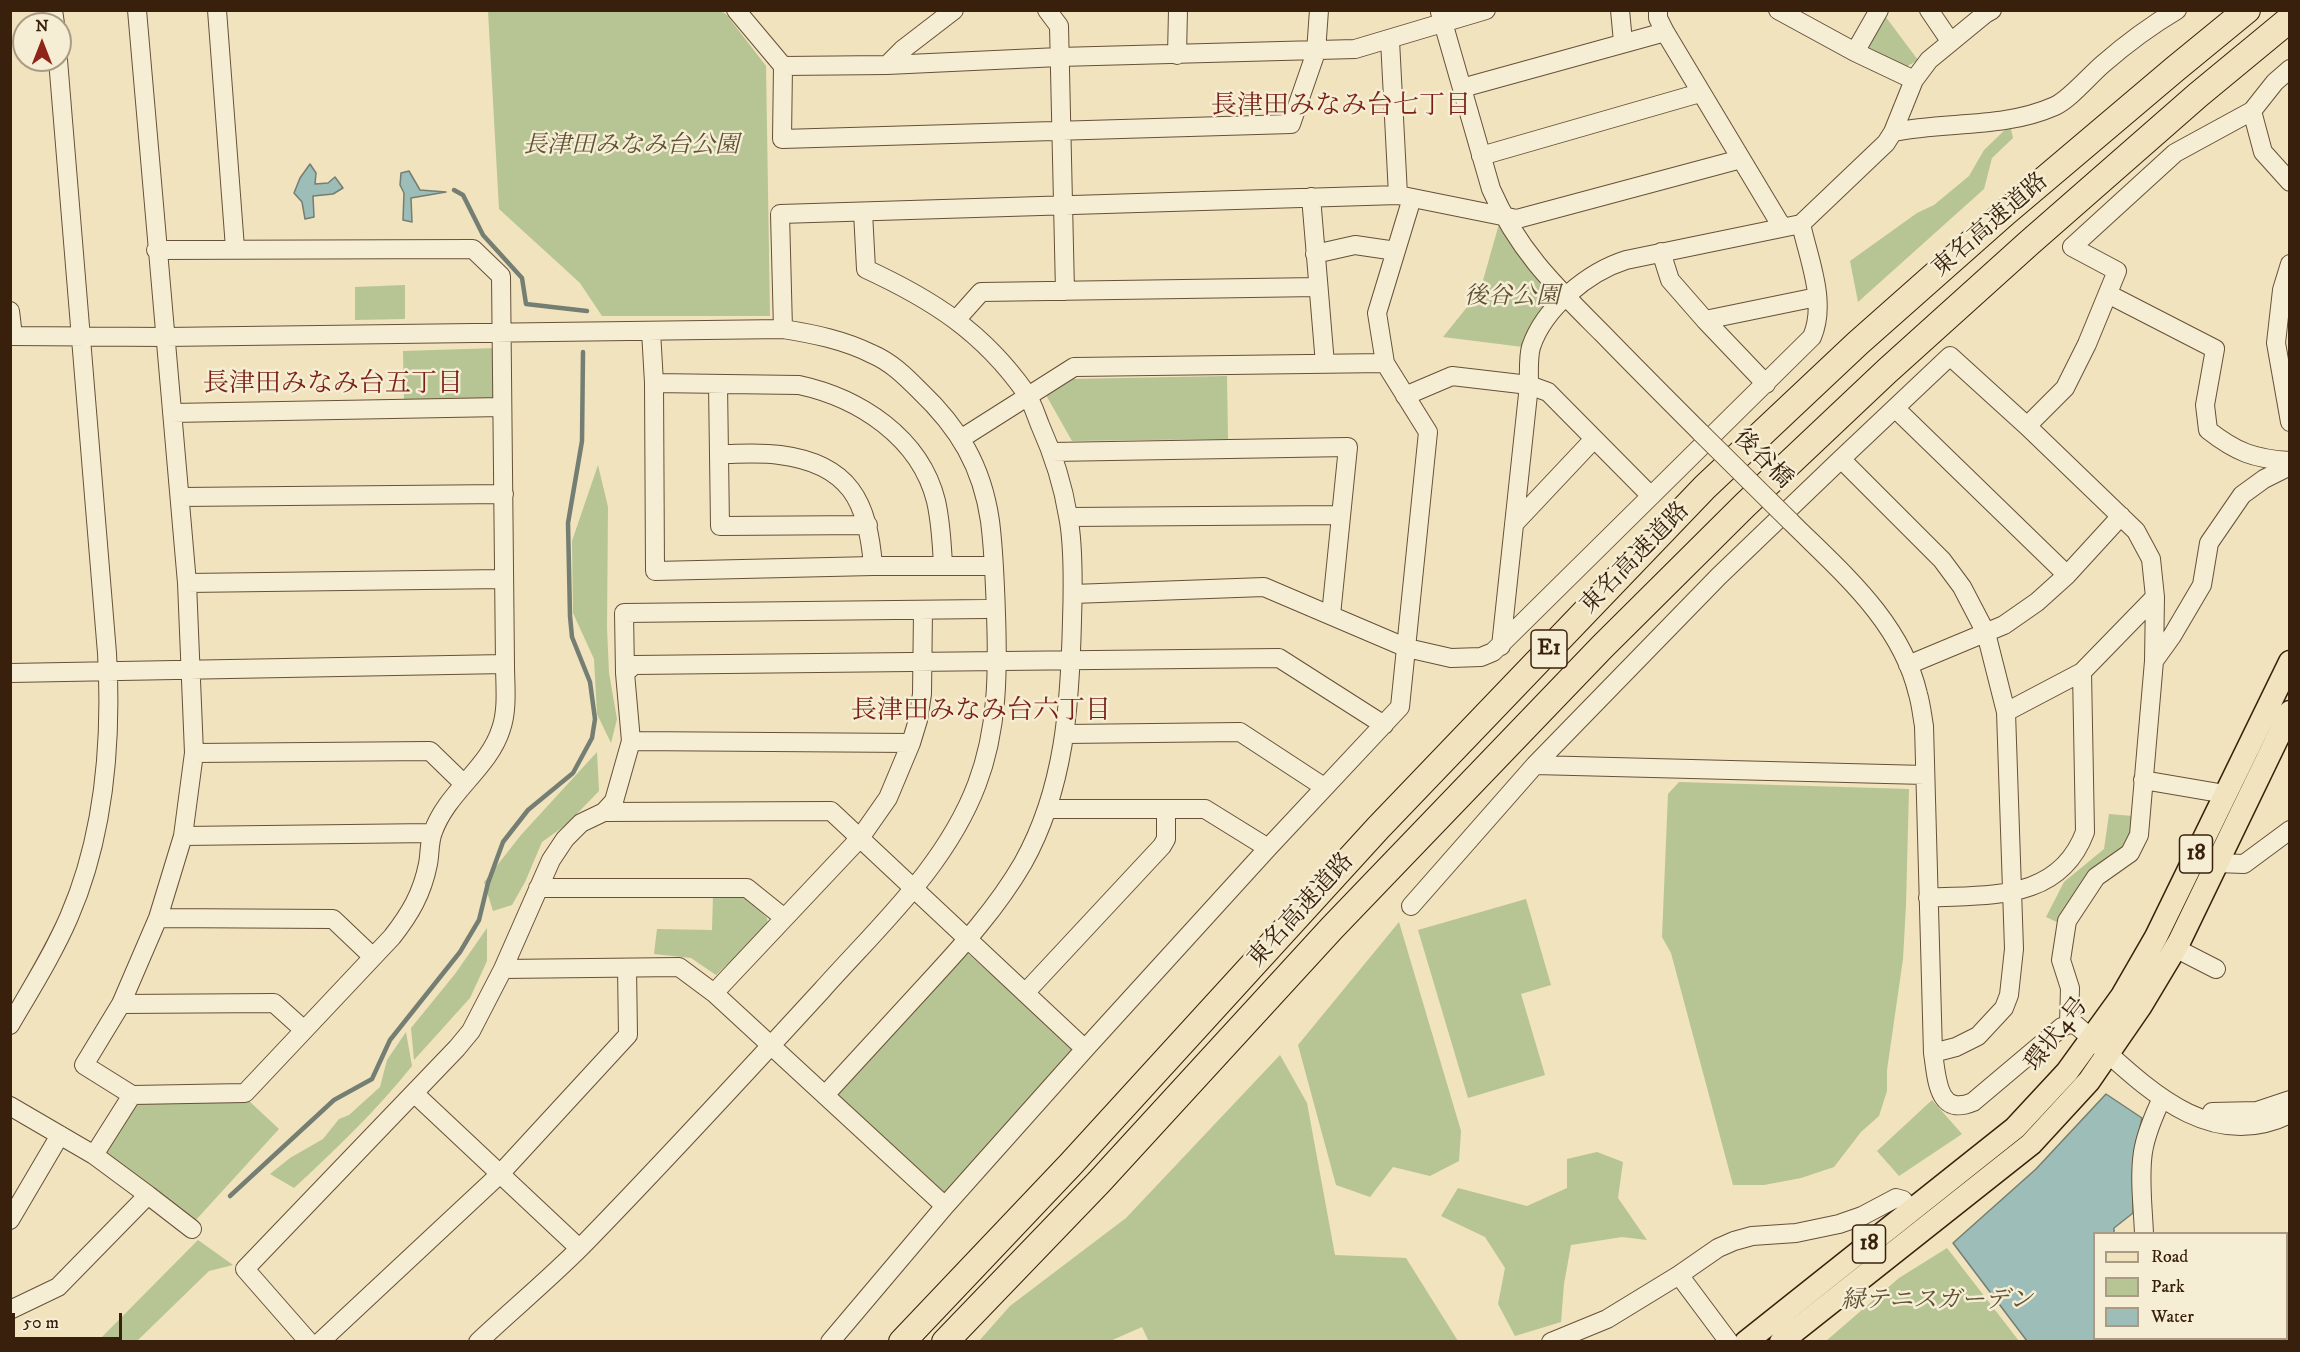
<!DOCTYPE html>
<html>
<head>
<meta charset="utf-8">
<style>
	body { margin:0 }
	#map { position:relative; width:2300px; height:1352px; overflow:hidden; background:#f0e3bd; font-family:"IM FELL DW Pica",serif }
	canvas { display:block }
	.frame { position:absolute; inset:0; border:12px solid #39200c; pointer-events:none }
	.legend { position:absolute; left:2093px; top:1232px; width:195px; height:108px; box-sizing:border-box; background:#f5edd4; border:2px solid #aa9b84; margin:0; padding:8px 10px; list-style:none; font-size:18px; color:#39200c }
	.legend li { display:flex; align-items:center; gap:12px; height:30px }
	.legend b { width:30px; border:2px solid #aa9b84 }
	.north { position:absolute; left:12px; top:12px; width:60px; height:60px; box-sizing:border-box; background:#f5edd4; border:2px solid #aa9b84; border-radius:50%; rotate:0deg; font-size:16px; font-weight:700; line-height:24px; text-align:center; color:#39200c }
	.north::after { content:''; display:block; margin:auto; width:21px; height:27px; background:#8f2418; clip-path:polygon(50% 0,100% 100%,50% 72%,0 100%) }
	.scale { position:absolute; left:12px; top:1313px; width:110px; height:27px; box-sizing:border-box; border:3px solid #39200c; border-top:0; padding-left:8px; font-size:18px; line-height:21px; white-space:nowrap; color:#39200c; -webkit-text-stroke:4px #f5edd4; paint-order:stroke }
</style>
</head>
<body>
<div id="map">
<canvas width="2300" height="1352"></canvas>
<div class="frame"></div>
<ul class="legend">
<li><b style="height:8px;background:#f0e3bd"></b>Road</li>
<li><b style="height:16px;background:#b7c493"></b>Park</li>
<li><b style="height:16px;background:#9cbdb8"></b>Water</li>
</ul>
<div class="north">N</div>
<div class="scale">50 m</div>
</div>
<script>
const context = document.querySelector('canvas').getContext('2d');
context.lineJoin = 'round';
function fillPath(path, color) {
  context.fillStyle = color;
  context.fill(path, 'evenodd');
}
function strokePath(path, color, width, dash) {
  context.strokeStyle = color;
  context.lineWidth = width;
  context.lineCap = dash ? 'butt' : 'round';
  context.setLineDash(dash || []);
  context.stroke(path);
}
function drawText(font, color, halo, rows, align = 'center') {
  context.font = font + ' "IM FELL DW Pica","Noto Serif JP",serif';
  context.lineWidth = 5;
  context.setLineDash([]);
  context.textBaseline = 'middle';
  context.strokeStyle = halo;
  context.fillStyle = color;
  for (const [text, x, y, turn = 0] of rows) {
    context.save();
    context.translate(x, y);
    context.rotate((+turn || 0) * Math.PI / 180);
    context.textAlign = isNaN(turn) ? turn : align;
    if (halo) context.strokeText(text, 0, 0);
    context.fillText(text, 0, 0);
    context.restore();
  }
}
const green = new Path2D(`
	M718 10 726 14 766 66 770 316H602L580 283 499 209 488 11Z
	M1882 12 1918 60 1904 68 1865 48Z
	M2010 125 2013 138 1992 158 1984 189 1858 302 1850 261 1917 213 1934 205 1969 176 1984 150Z
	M1499 224 1557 296 1523 347 1443 337 1480 291Z
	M405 285V319L355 320V287Z
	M497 348 498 401 404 402 403 351Z
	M1227 376 1228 439 1072 441 1046 395 1069 379Z
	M598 465 608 507 607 628 609 673 617 719 611 743 597 714 594 659 573 613 572 541Z
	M597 752 599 791 567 824 542 842 525 882 512 905 493 911 484 882 521 835Z
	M1679 782 1909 789 1906 905 1903 959 1887 1070V1091L1879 1116 1861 1132 1834 1167 1801 1178 1764 1185H1733L1671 953 1662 937 1668 794Z
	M2109 814 2133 816 2128 850 2061 924 2046 917 2064 882 2104 849Z
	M713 895H744L767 918 768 925 716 975 691 958 654 954 657 929 712 930Z
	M1526 899 1551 985 1521 994 1545 1075 1468 1098 1418 930Z
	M1399 922 1461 1131 1459 1161 1430 1176 1393 1167 1370 1197 1336 1185 1298 1045Z
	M487 928V961L470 998 414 1060 411 1028 455 974Z
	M967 953 1075 1048 942 1200 836 1096Z
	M406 1032 412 1066C377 1110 335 1150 294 1188L270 1174 290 1158 323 1139 339 1119 349 1115 380 1087 387 1060Z
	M1280 1055 1307 1103 1335 1255 1406 1258 1458 1341 1149 1342 1142 1327 1110 1341H979L1010 1306 1126 1218Z
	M248 1100 279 1129 194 1222 106 1152 132 1104Z
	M1932 1100 1962 1134 1899 1176 1877 1151Z
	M1597 1152 1623 1162 1618 1198 1647 1240 1622 1237 1571 1245 1564 1284 1561 1322 1515 1336 1498 1304 1505 1268 1485 1237 1441 1216 1458 1188 1527 1206 1567 1188V1159Z
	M198 1240 233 1265 209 1271 137 1341H98Z
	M1947 1248 2019 1341H1826L1899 1278Z`);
const water = new Path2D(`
	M310 164 316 173 315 184 328 183 335 177 343 188 333 194 313 196 314 217 305 219 302 202 294 193 300 178Z
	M409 171 420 190 446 192 411 198 412 222 403 220 404 193 400 185 401 173Z
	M2106 1094 2142 1118 2134 1154 2133 1213 2114 1228V1233L2094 1234V1338L2114 1339V1341H2027L1953 1243 2036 1169Z`);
const stream = new Path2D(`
	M454 190 463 195 483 235 522 278 526 304 587 311
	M230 1196 334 1100 372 1079 390 1040 460 952 479 920 488 883 503 842 528 810 573 773 592 738 595 719 590 682 572 637 570 616 568 523 582 441 583 352`);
const minor = new Path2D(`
	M53 10 55 24
	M137 10 187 583 194 753 183 836 158 918 121 1004 84 1065 132 1095 245 1093 392 937C410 914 422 894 428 864 430 854 429 842 433 832 447 792 489 768 501 729 508 709 505 685 505 664L501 276 473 249 156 250
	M217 10 235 248
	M736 10 783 66 887 65 1059 57 1355 49 1486 10
	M1047 10 1059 26 1065 291
	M1620 10 1623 42
	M1658 10V18L1665 32
	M1778 10 1855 52 1914 80
	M1929 10 1950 41
	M1440 12 1491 189C1518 251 1556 287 1603 334 1635 367 1668 400 1701 433
	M1390 40 1398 195
	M1855 52 1879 10
	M1177 55 1178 10
	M887 65 902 50 954 10
	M783 66 782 139 1291 124 1316 52 1319 10
	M1462 88 1665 32 1782 227
	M2252 111 2263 152 2290 182
	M1893 132 1914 80 1929 60 1985 14 1992 10
	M1481 156 1700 93
	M1311 197 1325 364
	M1661 252 1670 280 1705 320 1766 384
	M1315 254 1355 245 1396 251
	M2290 264 2282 290 2276 343 2290 422
	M2108 294 2215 349 2205 405 2208 430C2236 452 2254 459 2290 461
	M10 311 13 336
	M956 320 981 292 1318 287
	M1705 320 1817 297
	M783 329 780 214 1398 195 1517 219 1741 159
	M651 331 654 383 655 571 873 566H994
	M10 336 165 337 783 329C814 334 844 340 872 354 891 362 905 376 919 390 959 428 982 466 990 521 994 552 995 583 996 614 998 672 998 729 977 784 946 866 879 926 822 990 743 1076 663 1163 581 1247 548 1280 512 1310 478 1342
	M654 383 799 385C859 398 920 437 936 501 941 523 942 544 943 566
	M718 384 720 526 868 525
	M1405 396 1452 376 1529 385 1548 392 1650 495
	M1896 409 2067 575
	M172 413 502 407
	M962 438 1074 367 1385 363
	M1052 452 1348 447 1331 615
	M719 454C739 454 760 452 780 455 850 464 868 502 873 566
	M180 497 504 494
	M1069 517 1341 515
	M1790 521C1840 571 1901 621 1918 694 1921 704 1922 715 1924 726L1933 1053C1937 1078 1937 1117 1973 1102L2062 1027 2069 1024 2076 1025C2136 1076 2203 1157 2290 1114
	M1514 524 1594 439
	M187 583 504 579
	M1073 594 1264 587 1407 648 1451 658 1481 657 1493 652 1812 337C1827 302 1809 260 1801 224
	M1501 646 1529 385C1529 373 1528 358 1531 347 1544 308 1588 272 1626 260L1801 224 1886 143 1893 132C1947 121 2003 129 2055 106 2070 99 2089 76 2103 64 2126 44 2150 26 2177 10
	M2154 661 2172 636 2202 585 2209 543 2242 495 2264 479 2290 466
	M1908 665 2004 625 2037 602 2067 575 2121 516
	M10 673 505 664
	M625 673 624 613 986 609
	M2006 712 2082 672 2155 597 2151 559 2136 531 2027 426
	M1066 734 1240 732 1324 787
	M631 741 911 743
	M194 753 430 751 463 783
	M1535 765 1719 576 1841 459
	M2143 780 2225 794
	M1048 809H1205L1268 848
	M604 812 831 811 1085 1049
	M183 836 432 833
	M2216 863 2244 864 2290 830
	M538 888H747L783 917
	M1928 898C1989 894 2059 902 2085 832L2082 672
	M1411 906 1535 765 1925 775
	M158 918 333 919 373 957
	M2175 948 2216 969
	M503 969 551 860 565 839 581 823 604 812 614 801 631 741 625 673 634 665 1279 658 1384 725
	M714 993 860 838 888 798 911 743 918 720 922 694 923 610
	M1025 993 1162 846 1166 839V809
	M121 1004 274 1003 304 1030
	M2069 1024 2070 988 2061 960 2067 921 2096 877 2130 853 2139 835 2154 661 2155 597
	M10 1025C31 989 53 954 69 917 105 834 112 741 107 653L58 60
	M1933 1053 1956 1047 1978 1036 2004 1008 2009 995 2014 949 2006 712 1986 633 1962 587 1942 560 1841 459 1950 356 2027 426 2065 388 2087 344 2117 271 2072 247 2175 153 2252 111 2275 82 2290 69
	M415 1094 579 1248
	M825 1095C859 1058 893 1021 927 984 962 946 997 908 1023 863 1065 788 1070 704 1072 621 1073 590 1074 545 1068 516 1063 485 1053 454 1040 425 1036 415 1032 402 1026 393 983 332 933 300 866 269L863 212
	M10 1106 94 1155 148 1195 58 1287 10 1310
	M2212 1112 2257 1111 2290 1100
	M94 1155 132 1095
	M148 1195 192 1229
	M10 1220 60 1135
	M2144 1234C2143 1207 2139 1178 2143 1152 2146 1133 2154 1115 2162 1098
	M1679 1275 1729 1342
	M2189 1338 2191 1342
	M309 1342 245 1269 457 1048 471 1031 503 969 679 967 714 993 945 1206
	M320 1342 500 1174 628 1035 627 968
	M830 1342 945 1206 1085 1049 1268 848 1400 707 1428 432 1385 363 1377 313 1412 198
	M1551 1342 1607 1319 1679 1275 1718 1248 1734 1241 1752 1236 1796 1233 1839 1224 1862 1216 1896 1198 1903 1200 1911 1211`);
const major = new Path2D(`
	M1746 1342 2015 1128 2067 1072 2122 996 2156 937 2290 662
	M1781 1342 2031 1144 2089 1081 2140 1007 2179 942 2290 712`);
const highway = new Path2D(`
	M902 1342 1071 1164 1378 828 1705 487 1858 343 2006 212 2175 69 2247 10
	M945 1342 1099 1182 1332 928 1602 647 1745 505 1887 371 2029 243 2198 95 2290 19`);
const minorBridge = new Path2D(`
	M1701 433 1790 521`);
const shields = [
	[1549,649,36],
	[2196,854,33],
	[1869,1244,33]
];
const shieldNames = [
	["E1",1549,649],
	["18",2196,854],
	["18",1869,1244]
];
const parkNames = [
	["長津田みなみ台公園",631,147],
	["後谷公園",1512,298],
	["緑テニスガーデン",1937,1302]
];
const streetNames = [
	["東名高速道路",1991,226,-41],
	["後谷橋",1762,460,45],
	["東名高速道路",1636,559,-46],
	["東名高速道路",1302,911,-48],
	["環状4号",2058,1035,-52]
];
const neighbourhoodNames = [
	["長津田みなみ台七丁目",1341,108],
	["長津田みなみ台五丁目",333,386],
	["長津田みなみ台六丁目",981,713]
];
fillPath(green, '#b7c493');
fillPath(water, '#9cbdb8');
strokePath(water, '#747e73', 1.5);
strokePath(stream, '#747e73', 4.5);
strokePath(minor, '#675138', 20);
strokePath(major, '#39200c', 25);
strokePath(highway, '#39200c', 28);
strokePath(minor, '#f5edd4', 18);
strokePath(major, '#f0e3bd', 22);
strokePath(highway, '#f0e3bd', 26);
strokePath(minorBridge, '#675138', 20, []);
strokePath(minorBridge, '#f5edd4', 18);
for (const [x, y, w] of shields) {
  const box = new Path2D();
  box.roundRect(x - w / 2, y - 19, w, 38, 4.5);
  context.fillStyle = '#f5edd4';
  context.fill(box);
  strokePath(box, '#39200c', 1.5);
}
drawText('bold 22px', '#39200c', null, shieldNames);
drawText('italic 24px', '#5f5134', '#f5edd4', parkNames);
drawText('24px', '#39200c', '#f5edd4', streetNames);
drawText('26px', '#7a1f14', '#f5edd4', neighbourhoodNames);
</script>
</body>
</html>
